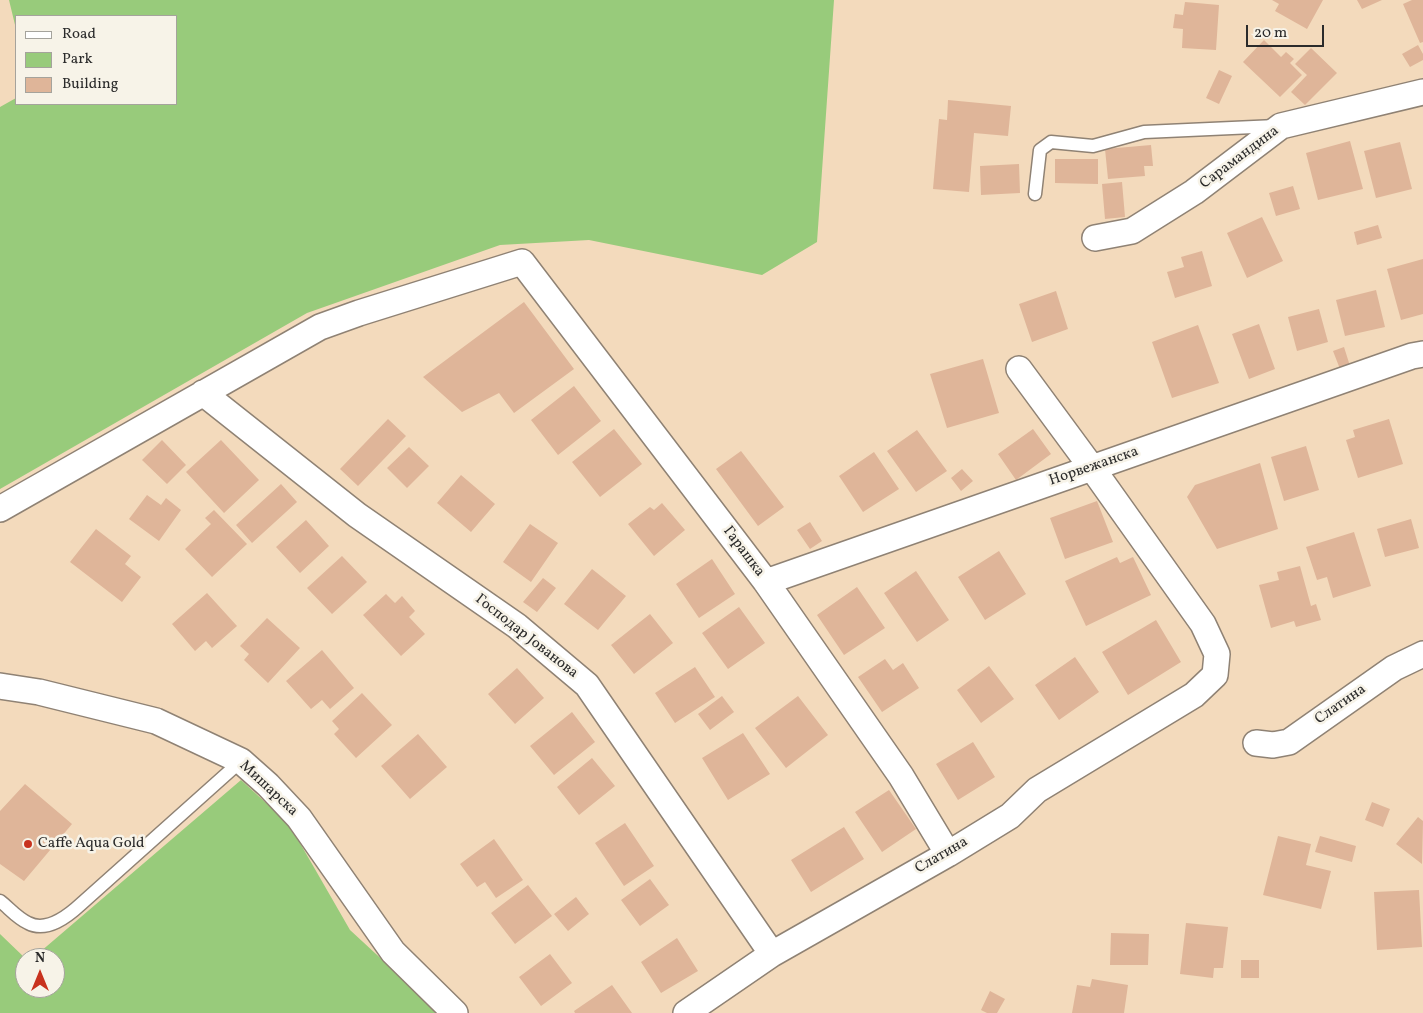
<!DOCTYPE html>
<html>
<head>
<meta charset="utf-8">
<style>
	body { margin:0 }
	#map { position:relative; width:1423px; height:1013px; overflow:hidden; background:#f3dabc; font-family:Vollkorn,serif }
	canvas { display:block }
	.legend { position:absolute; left:15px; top:15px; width:162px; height:90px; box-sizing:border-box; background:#f7f3e8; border:1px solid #a5a39c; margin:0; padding:6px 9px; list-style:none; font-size:15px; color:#2b2b2b }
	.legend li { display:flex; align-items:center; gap:10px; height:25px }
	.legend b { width:25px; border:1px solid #a5a39c }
	.north { position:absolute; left:15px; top:948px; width:50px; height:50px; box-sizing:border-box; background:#f7f3e8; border:1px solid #a5a39c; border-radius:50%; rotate:0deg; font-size:14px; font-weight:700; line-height:20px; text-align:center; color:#2b2b2b }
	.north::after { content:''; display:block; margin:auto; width:18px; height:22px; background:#c8321e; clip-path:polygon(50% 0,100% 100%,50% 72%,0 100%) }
	.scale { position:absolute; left:1246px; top:25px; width:78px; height:22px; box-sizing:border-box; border:2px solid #2b2b2b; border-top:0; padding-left:6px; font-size:15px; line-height:18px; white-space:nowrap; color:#2b2b2b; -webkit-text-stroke:4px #f7f3e8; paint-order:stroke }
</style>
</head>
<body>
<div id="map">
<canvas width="1423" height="1013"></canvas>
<ul class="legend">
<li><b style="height:6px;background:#fff"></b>Road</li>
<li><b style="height:14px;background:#98cb7b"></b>Park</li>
<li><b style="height:14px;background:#dfb599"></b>Building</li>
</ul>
<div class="north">N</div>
<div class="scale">20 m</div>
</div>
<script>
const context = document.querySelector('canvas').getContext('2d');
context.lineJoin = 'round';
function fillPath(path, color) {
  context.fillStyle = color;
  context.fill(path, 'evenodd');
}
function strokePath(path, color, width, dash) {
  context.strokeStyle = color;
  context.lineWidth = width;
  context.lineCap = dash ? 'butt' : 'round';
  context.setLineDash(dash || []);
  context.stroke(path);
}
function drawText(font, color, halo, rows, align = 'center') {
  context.font = font + ' Vollkorn,serif';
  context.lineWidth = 5;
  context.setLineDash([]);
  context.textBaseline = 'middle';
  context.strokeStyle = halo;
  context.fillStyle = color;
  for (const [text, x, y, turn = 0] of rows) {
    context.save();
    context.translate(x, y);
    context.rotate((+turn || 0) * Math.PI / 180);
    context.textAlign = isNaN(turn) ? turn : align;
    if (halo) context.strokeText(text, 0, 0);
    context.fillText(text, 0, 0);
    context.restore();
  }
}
const green = new Path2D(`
	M9 0H834L817 242 762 275 589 240 500 245 307 313 0 489V107L16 98V104H176V16H16V29Z
	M241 780 289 824 350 930 440 1013H0V934L25 958V988H55V958H33Z`);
const building = new Path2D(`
	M1272 0H1323L1307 29 1275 11 1279 4Z
	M1357 0H1382L1362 9Z
	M1412 0H1423V42L1420 43 1403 4Z
	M1185 2 1219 5 1216 50 1182 48 1183 29 1173 28 1175 14 1183 15Z
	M1264 40 1281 57 1286 52 1294 59 1290 63 1302 75 1280 97 1243 62Z
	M1418 45 1423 54V60L1410 67 1402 54Z
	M1311 48 1337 73 1305 105 1291 92 1307 75 1295 64Z
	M1219 70 1232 76 1219 104 1206 98Z
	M948 100 1011 106 1008 136 974 133 969 192 933 189 939 119 947 120Z
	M1350 141 1363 189 1318 200 1306 153Z
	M1400 142 1412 189 1376 198 1364 151Z
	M1151 145 1153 166H1144L1145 176 1108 179 1105 149Z
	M1055 159H1098V184L1055 183Z
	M1019 164 1020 193 981 195 980 166Z
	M1122 182 1125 217 1105 219 1102 184Z
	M1293 186 1300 209 1276 216 1269 193Z
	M1262 217 1283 261 1247 278 1227 233Z
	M1378 225 1382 238 1357 245 1354 232Z
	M1202 251 1212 286 1175 298 1167 272 1184 267 1181 257Z
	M1423 259V314L1401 320 1387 269Z
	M1376 290 1385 327 1345 336 1336 300Z
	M1056 291 1068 329 1032 342 1019 304Z
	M524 302 574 369 514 413 499 393 462 412 423 377Z
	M1319 309 1328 342 1297 351 1288 317Z
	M1259 324 1275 369 1249 379 1232 334Z
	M1198 325 1219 383 1172 398 1152 342Z
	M1344 347 1350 366 1340 369 1333 351Z
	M983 359 999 413 947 428 930 374Z
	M574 386 601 421 558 455 531 420Z
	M388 419 406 436 358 486 340 469Z
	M1389 419 1403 464 1358 478 1346 440 1355 437 1353 430Z
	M614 429 642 464 600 497 572 462Z
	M1033 429 1051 454 1016 480 998 454Z
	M917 430 947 471 916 492 887 451Z
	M162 440 186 465 167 484 142 460Z
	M221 440 259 480 224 513 186 472Z
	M1306 446 1319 490 1284 501 1271 457Z
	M409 447 429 466 407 488 387 468Z
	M741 451 784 507 758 526 716 469Z
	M874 452 899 489 863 512 839 476Z
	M1260 463 1278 529 1217 549 1187 497 1195 485Z
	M962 469 973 481 961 491 951 478Z
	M461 475 495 504 471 532 437 503Z
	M281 484 297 502 252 543 236 525Z
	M147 495 161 505 166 498 181 510 159 541 129 519Z
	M1097 501 1113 542 1065 559 1050 518Z
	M662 503 685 530 654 556 628 524 650 507 654 510Z
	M214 510 247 544 212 577 185 549 211 524 205 518Z
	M1411 519 1419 548 1385 557 1377 529Z
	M306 520 329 546 300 573 276 547Z
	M810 522 822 541 810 549 797 530Z
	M530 524 558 543 531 582 503 562Z
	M96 529 131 556 125 564 141 577 122 602 70 562Z
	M1354 532 1371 586 1333 598 1327 577 1317 580 1306 547Z
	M999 551 1026 594 985 620 958 577Z
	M342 556 367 582 332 614 307 588Z
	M1117 557 1120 563 1133 557 1151 595 1086 626 1065 581Z
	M712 559 735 594 699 618 676 584Z
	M1300 566 1311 606 1316 604 1321 620 1296 627 1294 621 1271 628 1259 585 1279 580 1277 572Z
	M592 569 626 596 598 630 564 604Z
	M916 571 949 620 917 642 884 593Z
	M543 578 556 588 537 612 523 602Z
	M857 587 885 628 844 655 817 615Z
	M207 593 237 626 212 648 206 641 195 651 172 624Z
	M386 594 395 603 402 596 415 611 409 617 425 634 401 656 363 615Z
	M739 607 765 643 728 669 702 633Z
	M650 614 673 643 634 674 611 645Z
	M267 618 300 648 268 683 244 660 249 654 240 646Z
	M1156 620 1181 662 1128 695 1102 652Z
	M322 650 354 688 330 709 322 700 311 709 286 681Z
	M1075 657 1099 692 1059 720 1035 685Z
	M885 659 893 670 903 663 919 688 882 712 858 677Z
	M989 666 1014 699 981 723 957 690Z
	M695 667 715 697 675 723 655 693Z
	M517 668 544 698 515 724 488 694Z
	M362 693 392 725 356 758 334 734 339 729 332 721Z
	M722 696 734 712 710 730 698 714Z
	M798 696 828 735 786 768 755 728Z
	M572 712 595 742 554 775 530 746Z
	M743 733 770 774 728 800 702 758Z
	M418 734 447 767 410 799 381 766Z
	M973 742 995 777 958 800 936 764Z
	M592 758 615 786 579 815 557 787Z
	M25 784 72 824 24 881 0 864V811Z
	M889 790 916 829 882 852 855 812Z
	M1372 802 1390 809 1383 827 1365 820Z
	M1418 817 1423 821 1422 864 1396 844Z
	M625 823 654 866 624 886 595 843Z
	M844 827 864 859 811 892 791 860Z
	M1278 836 1311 844 1306 865 1331 871 1321 909 1263 895Z
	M1320 836 1356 846 1352 862 1315 852Z
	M494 839 523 880 496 898 485 882 477 887 460 864Z
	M650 879 669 905 640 926 621 900Z
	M528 885 552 916 515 944 491 913Z
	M1419 890 1422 947 1377 950 1374 892Z
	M576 897 589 914 568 931 554 914Z
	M1186 923 1228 927 1223 968H1214L1213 978 1180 974Z
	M1111 933 1149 934 1148 965H1110Z
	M677 938 698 971 661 993 641 962Z
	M550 954 572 983 541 1006 519 977Z
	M1241 960H1259V978H1241Z
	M1092 979 1128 985 1124 1013H1072L1077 985 1090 987Z
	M612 985 632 1013H575L574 1011Z
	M990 991 1005 999 997 1013H987L981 1010Z`);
const lane = new Path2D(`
	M1035 194 1040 150 1051 142 1093 146 1144 132 1276 126
	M0 901C9 908 17 918 28 923 47 933 68 916 81 904L241 761`);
const street = new Path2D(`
	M1095 238 1132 231 1194 192 1281 126 1423 92
	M203 393 357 515 517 626 587 685 772 954
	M0 509 320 327 359 313 522 262 766 582 901 776 948 854
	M766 582 1412 356 1423 354
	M0 686 39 692 156 721 241 761 268 785 299 818 393 952 455 1013
	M1256 743 1273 745 1289 742 1394 668 1423 654
	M686 1013 772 954 948 854 1010 816 1037 790 1194 695 1215 675 1217 654 1203 624 1092 468 1019 369`);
const markers = [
	[28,844,5,"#c8321e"]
];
const streetNames = [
	["Сарамандина",1240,158,-37],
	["Норвежанска",1094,467,-19],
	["Гарашка",743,552,53],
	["Господар Јованова",526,637,38],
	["Слатина",1341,705,-35],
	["Мишарска",268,789,43],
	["Слатина",942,856,-30]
];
const poiNames = [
	["Caffe Aqua Gold",38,844]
];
fillPath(green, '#98cb7b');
fillPath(building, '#dfb599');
strokePath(lane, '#8f8274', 15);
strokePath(street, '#8f8274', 28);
strokePath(lane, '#fff', 12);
strokePath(street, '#fff', 25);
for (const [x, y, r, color] of markers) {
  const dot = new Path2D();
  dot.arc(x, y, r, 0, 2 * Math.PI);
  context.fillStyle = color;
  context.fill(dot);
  strokePath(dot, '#f7f3e8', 2);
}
drawText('15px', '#2b2b2b', '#f7f3e8', streetNames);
drawText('15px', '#2b2b2b', '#f7f3e8', poiNames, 'left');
</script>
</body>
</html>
